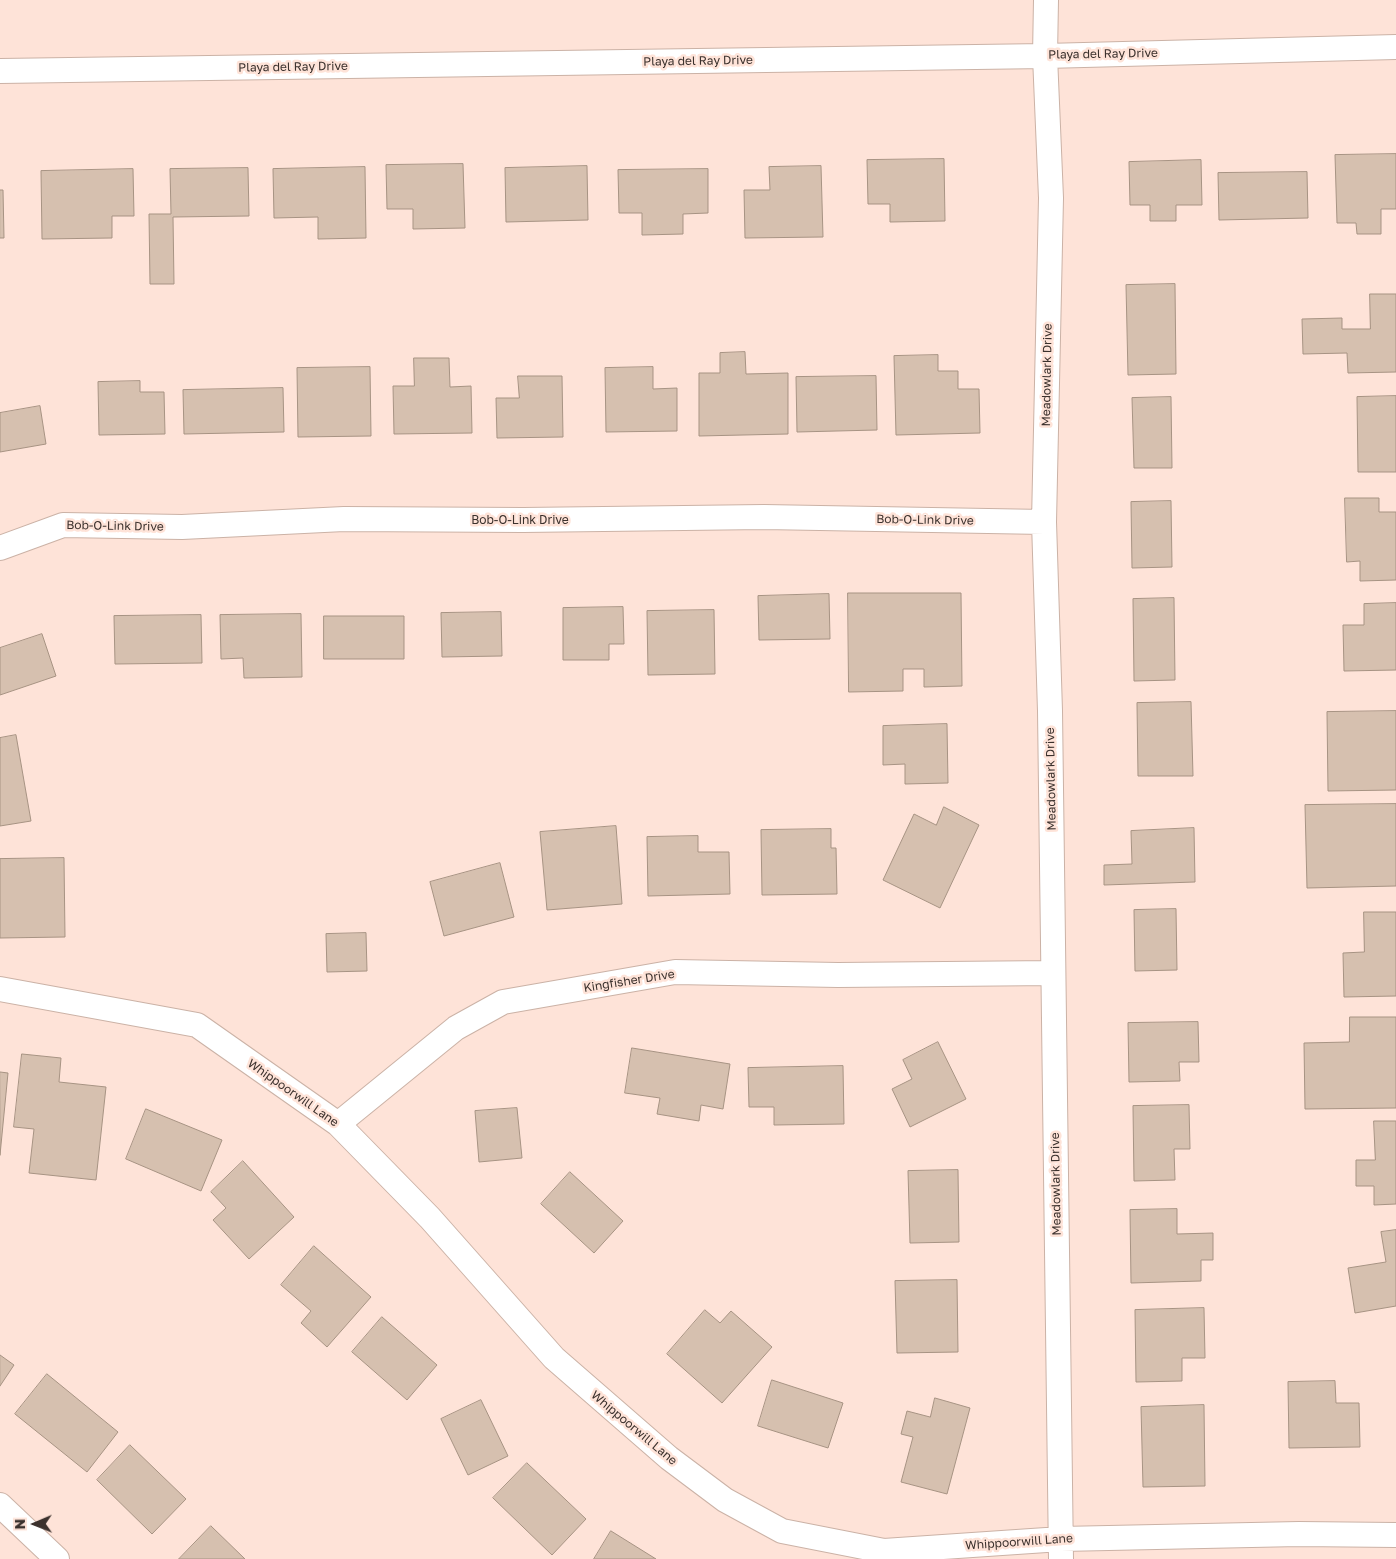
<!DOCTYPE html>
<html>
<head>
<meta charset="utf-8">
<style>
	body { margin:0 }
	#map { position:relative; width:1396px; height:1559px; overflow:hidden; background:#fee3d8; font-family:"Golos Text",sans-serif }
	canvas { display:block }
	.north { position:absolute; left:10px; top:1499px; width:50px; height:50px; -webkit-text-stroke:4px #fee3d8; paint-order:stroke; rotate:269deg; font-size:14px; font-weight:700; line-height:20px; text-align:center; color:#3b312d }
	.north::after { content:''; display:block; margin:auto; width:18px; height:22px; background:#3b312d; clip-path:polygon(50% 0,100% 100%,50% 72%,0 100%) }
</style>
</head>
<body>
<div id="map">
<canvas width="1396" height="1559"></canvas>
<div class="north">N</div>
</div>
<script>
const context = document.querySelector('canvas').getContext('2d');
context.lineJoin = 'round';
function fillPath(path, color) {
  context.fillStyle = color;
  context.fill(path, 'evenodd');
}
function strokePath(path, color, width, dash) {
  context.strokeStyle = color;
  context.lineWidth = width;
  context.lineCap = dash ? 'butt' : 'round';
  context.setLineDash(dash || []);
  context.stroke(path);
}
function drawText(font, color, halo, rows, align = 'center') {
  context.font = font + ' "Golos Text",sans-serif';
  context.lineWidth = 5;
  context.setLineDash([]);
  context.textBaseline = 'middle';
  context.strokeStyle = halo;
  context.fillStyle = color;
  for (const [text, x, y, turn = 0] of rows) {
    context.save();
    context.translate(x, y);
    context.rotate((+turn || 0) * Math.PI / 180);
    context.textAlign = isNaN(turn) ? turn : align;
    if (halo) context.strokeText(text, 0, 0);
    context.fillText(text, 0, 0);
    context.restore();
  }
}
const building = new Path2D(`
	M1396 154V209H1381V234H1357L1356 223H1337L1335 155Z
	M944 159 945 221 890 222V204H868L867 160Z
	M1201 160 1202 205H1176V221H1150V205H1130L1129 162Z
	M463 164 465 228 413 229V209H387L386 165Z
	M587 166 588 220 506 222 505 168Z
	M821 166 823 237 745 238 744 190H770L769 167Z
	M365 167 366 238 318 239V217L274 218 273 169Z
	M248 168 249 216 173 217 174 284H150L149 214H171L170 169Z
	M133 169 134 216H112V238L42 239 41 171Z
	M708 169V213L683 214V234L642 235V213H619L618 170Z
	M1307 172 1308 218 1219 220 1218 173Z
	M0 190H3L4 238H0Z
	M1175 284 1176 374 1128 375 1126 285Z
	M1370 294H1396V372L1348 373 1347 353 1303 354 1302 319 1342 318V329H1370Z
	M745 352 746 374 788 373V434L699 436V373H720V353Z
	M938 355V371H958V389H979L980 433 896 435 894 356Z
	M414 358H449L450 387 471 386 472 433 394 434 393 386H414Z
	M370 367 371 436 298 437 297 368Z
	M653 367V389L677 388V431L606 432 605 368Z
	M518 376H562L563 437 497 438 496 398H519Z
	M876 376 877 430 797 432 796 377Z
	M140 381V392H164L165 434 99 435 98 382Z
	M283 388 284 432 184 434 183 390Z
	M1396 396V472H1358L1357 397Z
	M1171 397 1172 468H1134L1132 398Z
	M40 406 46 444 0 452V413Z
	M1345 498H1379V512H1396V580L1360 581V561L1347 562Z
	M1171 501 1172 567 1132 568 1131 502Z
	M848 593H961L962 686 924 687V669H903V691L849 692Z
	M829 594 830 639 759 640 758 596Z
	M1174 598 1175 680 1134 681 1133 599Z
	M1396 603V670L1344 671 1343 625H1364V604Z
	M623 607 624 644H609V660H563V608Z
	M714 610 715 674 648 675 647 611Z
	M501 612 502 656 442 657 441 613Z
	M301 614 302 677 244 678 243 658 221 659 220 615Z
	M201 615 202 663 115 664 114 616Z
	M324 616H404V659H324Z
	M42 634 56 676 0 695V648Z
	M1191 702 1193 776H1138L1137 703Z
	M1396 711V790L1328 791 1327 712Z
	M947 724 948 783 905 784V764L883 765V726Z
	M16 735 31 821 0 826V738Z
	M1396 804V886L1307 888 1305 805Z
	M944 807 979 825 940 908 883 880 914 814 936 825Z
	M616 826 622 904 547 910 540 832Z
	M1194 828 1195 882 1104 885V865L1132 864 1131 831Z
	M831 829V848H836L837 894 762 895 761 830Z
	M698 836V852H729L730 894 648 896 647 837Z
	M64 858 65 937 0 938V859Z
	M500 863 514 917 444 936 430 882Z
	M1176 909 1177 970 1135 971 1134 910Z
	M1364 912H1396V996L1344 997 1343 953 1364 952Z
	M366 933 367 971 327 972 326 934Z
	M1350 1017H1396V1108L1305 1109 1304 1043 1349 1042Z
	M1198 1022 1199 1062H1179L1180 1081 1129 1082 1128 1023Z
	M938 1042 966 1099 910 1127 892 1089 912 1079 903 1060Z
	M632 1048 730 1064 723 1109 701 1105 699 1121 657 1114 660 1098 625 1093Z
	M22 1054 61 1058 59 1082 106 1087 96 1180 29 1173 34 1129 14 1127Z
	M843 1066 844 1124 774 1125V1107H749L748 1068Z
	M0 1072 8 1073 0 1155Z
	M1189 1105 1190 1149H1174L1175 1180 1134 1181 1133 1106Z
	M517 1108 522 1158 479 1162 475 1111Z
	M146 1109 222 1140 201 1191 126 1159Z
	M1374 1121H1396V1204L1374 1205V1186H1356V1160H1375Z
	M243 1161 294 1217 249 1259 213 1220 226 1208 211 1192Z
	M958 1170 959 1242 910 1243 908 1171Z
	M570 1172 623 1221 594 1253 541 1204Z
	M1177 1209V1234L1213 1233V1260H1201V1281L1131 1283 1130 1210Z
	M1396 1230V1306L1355 1313 1348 1268 1386 1262 1381 1232Z
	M314 1246 371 1297 327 1347 301 1323 311 1311 281 1285Z
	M957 1280 958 1352 897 1353 895 1281Z
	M1204 1308 1205 1358H1182V1381L1136 1382 1135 1310Z
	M705 1310 720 1323 731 1311 772 1347 722 1403 667 1354Z
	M382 1317 437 1365 407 1400 352 1352Z
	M0 1355 14 1365 0 1386Z
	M47 1374 118 1432 87 1472 15 1414Z
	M772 1380 843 1403 828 1448 758 1426Z
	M1335 1381 1336 1403H1359L1360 1447 1289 1448 1288 1382Z
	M935 1398 970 1408 947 1494 901 1482 913 1437 901 1434 907 1411 930 1417Z
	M481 1400 508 1456 468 1475 441 1419Z
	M1204 1405 1205 1486 1143 1487 1141 1407Z
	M130 1445 186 1499 152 1534 97 1480Z
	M527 1463 586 1519 552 1555 493 1498Z
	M211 1526 245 1559H179Z
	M611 1531 656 1559H594Z`);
const minor = new Path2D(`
	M1046 0 1045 56 1051 198 1044 522 1050 711 1061 1559
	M0 71 1045 56 1396 47
	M0 548 63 525 182 527 344 519 523 520 764 517 1044 522
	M0 989 197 1025 338 1124 430 1218 554 1358 669 1458 725 1500 782 1531 884 1551 1061 1539 1299 1534 1396 1535
	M338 1124 456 1028 503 1002 675 972 838 975 1053 973
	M0 1505 57 1559`);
const streetNames = [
	["Playa del Ray Drive",1103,54,-1],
	["Playa del Ray Drive",698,61,-1],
	["Playa del Ray Drive",293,67,-1],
	["Meadowlark Drive",1047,375,-89],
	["Bob-O-Link Drive",520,520],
	["Bob-O-Link Drive",925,520,1],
	["Bob-O-Link Drive",115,526,1],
	["Meadowlark Drive",1051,779,-91],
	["Kingfisher Drive",629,981,-9],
	["Whippoorwill Lane",293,1093,35],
	["Meadowlark Drive",1056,1184,-91],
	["Whippoorwill Lane",634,1428,40],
	["Whippoorwill Lane",1019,1542,-4]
];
fillPath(building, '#d6c0af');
strokePath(building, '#a79383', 1);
strokePath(minor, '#cbb2a6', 26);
strokePath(minor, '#fff', 24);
drawText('12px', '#3b312d', '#fee3d8', streetNames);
</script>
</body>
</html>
